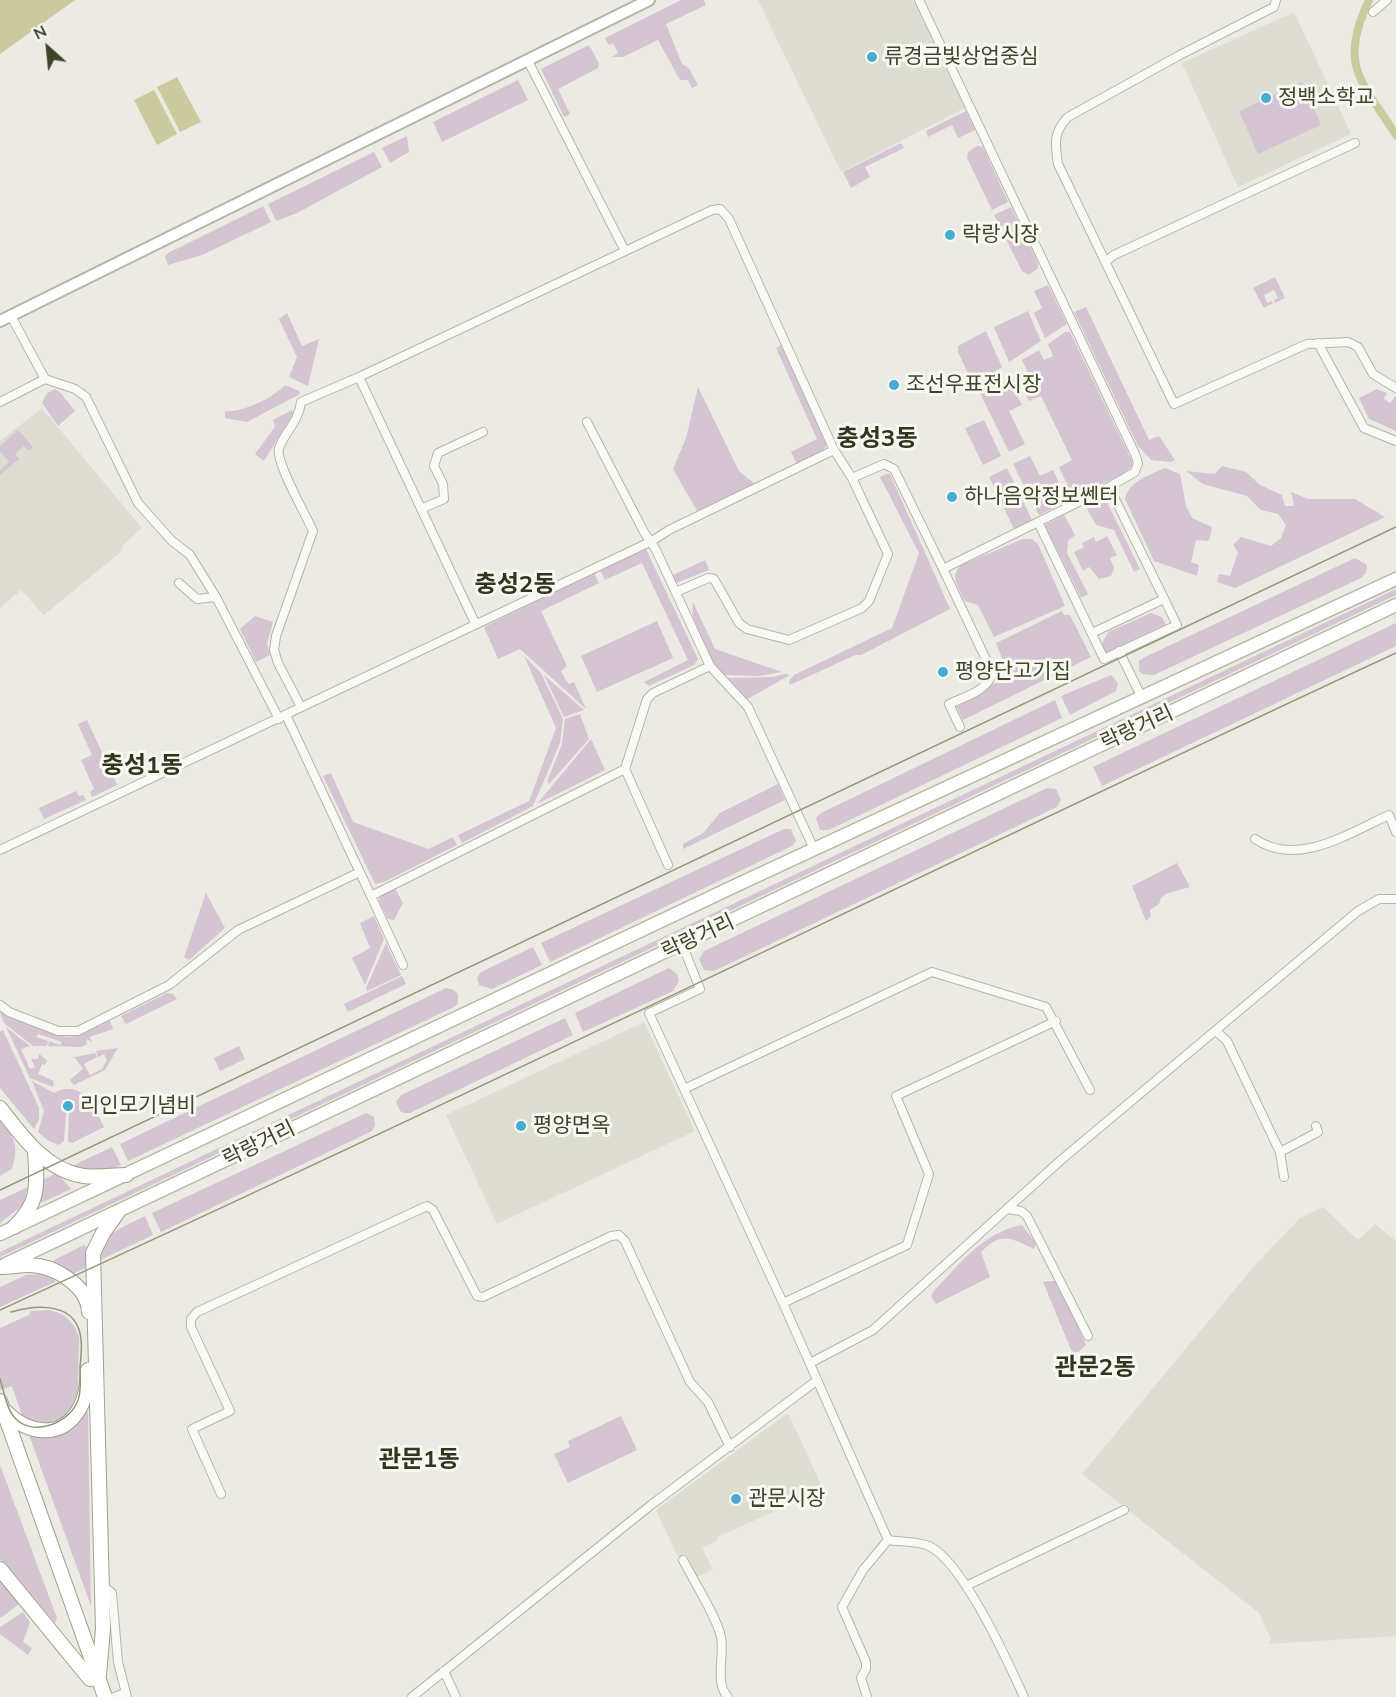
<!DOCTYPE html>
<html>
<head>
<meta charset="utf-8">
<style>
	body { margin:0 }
	#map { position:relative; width:1396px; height:1697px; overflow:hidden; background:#ebebe3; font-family:Mulish,sans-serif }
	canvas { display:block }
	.north { position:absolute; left:18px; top:18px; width:60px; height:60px; -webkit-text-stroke:4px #f8f8f3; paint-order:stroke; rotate:333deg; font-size:16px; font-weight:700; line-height:24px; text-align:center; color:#42442a }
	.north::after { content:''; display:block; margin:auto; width:21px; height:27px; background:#42442a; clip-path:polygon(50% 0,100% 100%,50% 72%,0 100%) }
</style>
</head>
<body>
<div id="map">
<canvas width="1396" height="1697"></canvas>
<div class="north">N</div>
</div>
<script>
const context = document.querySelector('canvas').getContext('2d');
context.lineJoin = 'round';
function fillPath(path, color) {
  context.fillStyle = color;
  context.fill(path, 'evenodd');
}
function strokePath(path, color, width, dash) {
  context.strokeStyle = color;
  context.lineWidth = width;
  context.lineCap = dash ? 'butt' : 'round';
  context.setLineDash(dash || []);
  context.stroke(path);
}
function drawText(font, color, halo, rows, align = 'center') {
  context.font = font + ' Mulish,"Noto Sans KR",sans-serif';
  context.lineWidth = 6;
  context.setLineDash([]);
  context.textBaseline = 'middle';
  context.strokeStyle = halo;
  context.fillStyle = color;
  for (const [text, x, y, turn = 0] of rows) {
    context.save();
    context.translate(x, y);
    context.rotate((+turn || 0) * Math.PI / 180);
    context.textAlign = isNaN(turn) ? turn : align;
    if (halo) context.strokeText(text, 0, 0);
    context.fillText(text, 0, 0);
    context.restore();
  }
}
const built = new Path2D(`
	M758 0H913L965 108 841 172Z
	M1294 12 1351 134 1238 187 1182 63Z
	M42 408 142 528 123 545 122 551 44 615 21 590 0 608V441Z
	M644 1022 695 1131 497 1224 446 1115Z
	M1323 1207 1358 1240 1375 1224 1396 1241V1636L1269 1644 1271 1639 1259 1613 1082 1474 1255 1265 1300 1218Z
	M788 1413 823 1489 718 1537V1540L702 1548 713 1569 697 1577 684 1554 678 1557 656 1510Z`);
const green = new Path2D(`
	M681 0H704L706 5 666 24 682 64 689 68 698 85 692 88 688 80H680L658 40 623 57H612L618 53 613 43 609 45 605 38Z
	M589 45 599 63 598 68 558 89 570 114 564 117 541 69Z
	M518 80 528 100 442 142 433 122Z
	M1302 82 1321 125 1258 154 1239 111Z
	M966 111 975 130 958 138 952 125 928 137 926 131Z
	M407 136 409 152 390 163 382 148Z
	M901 143 904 148 865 167 870 177 851 188 843 172Z
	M977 146 983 147 1008 202 992 210 967 158 968 152Z
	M374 152 382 167 297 213 276 221 268 204Z
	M263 206 271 222 202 255 168 265 165 256 168 253Z
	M1011 207 1038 263V268L1029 275 1022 271 994 215Z
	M1275 277 1285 298 1275 303 1274 300 1278 298 1274 290 1264 295 1267 303 1272 301 1273 303 1264 308 1253 288Z
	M1048 285 1067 324 1045 338 1034 313 1042 308 1034 291Z
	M1086 307 1149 440 1159 436 1175 460 1171 462 1151 460 1138 446 1074 312Z
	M1028 311 1041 341 1009 362 994 327Z
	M287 313 302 346 319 339 308 386 289 377 297 357 279 319Z
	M986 331 1002 367 977 383 972 382 958 352V346Z
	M1065 332H1070L1132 461V466L1125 473 1039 515 1013 464 1030 456 1040 476 1053 470 1061 487 1067 484 1059 467 1072 460 1041 396 1029 401 1020 381 1029 375 1022 360 1039 350 1044 360 1053 356 1048 344Z
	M781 345 827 444 823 451 797 464 791 452 817 439 776 348Z
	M1000 375 1006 388 1012 386 1022 405 1009 411 1025 444 1009 452 978 389Z
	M285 385 299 391 300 394 247 422 225 418V411C242 413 273 398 285 385Z
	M698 387 739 471 755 484 697 511 673 469 686 438Z
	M55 389 60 392 75 411 58 426 42 403 47 393Z
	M1377 389 1387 393 1384 399 1390 403 1396 396V431L1369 419 1359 398Z
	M292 410 293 414 264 461 255 454 275 427 273 420Z
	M984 420 1001 456 983 465 965 428Z
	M18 430 33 447 29 451 24 446 15 454 19 459 0 475V470L9 462 0 451V446Z
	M1222 466 1246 472 1260 485 1282 495 1285 506H1294L1291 492 1308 499H1355L1385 517 1235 588 1217 582 1219 574 1230 576 1238 552 1233 545 1241 537 1271 546 1281 538 1286 525 1278 514 1261 510 1247 496 1203 484 1186 471 1215 474Z
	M1007 468 1032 520 1014 529 989 477Z
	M1165 468 1180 474 1186 506 1192 518 1212 527 1209 541 1196 540 1191 562 1199 565 1197 576 1154 561 1125 499C1128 482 1151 474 1165 468Z
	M887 474H890L950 609 861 655H855L790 685 789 681 794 675 892 628 919 553 880 477Z
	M1103 494 1140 569 1134 572 1114 530 1096 525 1084 503Z
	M1064 515 1075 535 1068 541 1067 553 1088 594 1081 598 1045 525Z
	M1107 536 1117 555 1110 558 1114 568 1111 576 1099 579 1089 567 1083 571 1074 552 1084 547 1082 543 1094 537 1096 542Z
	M1023 539H1032L1038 544 1065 606 994 637 978 605 965 601C959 588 949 577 961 565Z
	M646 549 698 659 694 665 649 686 644 682 688 660 642 563 605 580 600 570Z
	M1355 558 1367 565 1366 573 1361 578 1154 675 1142 674 1139 671V661L1145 657Z
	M705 560 709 570 676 583 673 575Z
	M594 572 599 583 541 611 567 666 561 671 568 684 574 682 586 709 520 649 498 659 484 627Z
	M1396 589V595L0 1257V1252Z
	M693 602 715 649 782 672 759 676 724 675C708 657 689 626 693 602Z
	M1062 611 1064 615H1070L1091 657 963 720 955 704 1009 676 996 643Z
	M1151 613 1162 617 1166 625 1106 653 1102 644 1108 632Z
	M255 616 273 622 267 644 270 655 256 662 240 629Z
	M657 621 673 658 597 692 581 656Z
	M1396 623V646L1102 786 1093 767Z
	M524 656 541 673 563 719 560 743 533 806 462 843 458 835 529 801 556 728Z
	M785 674 790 675 746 700 726 678 773 677Z
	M544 675 584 710 564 717Z
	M1111 675 1118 683 1116 691 1070 715 1061 696Z
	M1055 700 1062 718 829 830H820L816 818 821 813Z
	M580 714 589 739 549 784 547 782 562 744 565 719Z
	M87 720 117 785 92 797 90 792 94 789 81 760 92 755 78 724Z
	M591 739 605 770 537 804Z
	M331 773 353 822 429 849 453 837 457 845 384 882 375 884 323 776Z
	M778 784 785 800 683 849V844L703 833 720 813Z
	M1047 788 1056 789 1061 800 1057 807 714 971 704 970 699 959 704 951Z
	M76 791 79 796 83 795 86 800 44 819 39 808Z
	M784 829H791L796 841 792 846 550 962 541 943Z
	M1177 863 1190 887 1168 893 1161 898 1159 904 1150 910 1151 916 1146 921 1132 886Z
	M395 888 403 903 394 920 388 919 379 901 380 896Z
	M206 893 225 928 189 960 184 957Z
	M374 916 384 939 365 985 352 958 370 948 360 923Z
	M386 943 401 975 367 991 366 988Z
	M533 947 542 965 492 989 479 985 477 978 481 972Z
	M669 968 677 974 679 981 673 991 583 1032 575 1013Z
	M402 976 406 984 348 1012 344 1004Z
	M446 988 454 990 458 994V1003L454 1007 128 1161 120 1144Z
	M167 993 173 994 177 999 126 1024 121 1016Z
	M0 1012 66 1037 75 1036 110 1020 113 1029 90 1037 92 1042 87 1039 86 1045 81 1047 48 1046 49 1041 60 1045 62 1042 38 1034 36 1037 48 1041 47 1046H33L4 1023Z
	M565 1018 573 1035 410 1113H404L400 1111 396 1102 401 1095Z
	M6 1027 30 1046 21 1049 30 1069 35 1067 31 1059H38L39 1054 47 1060 45 1065 42 1064 38 1074 54 1081 53 1087 30 1078Z
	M3 1030 39 1108V1119L34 1129 0 1088V1032Z
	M239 1046 245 1059 220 1071 214 1058Z
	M118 1048 105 1070 74 1085 70 1080 83 1069 75 1058H71L95 1053 97 1057 84 1064 90 1075 102 1069 107 1060 104 1054 98 1057 96 1051Z
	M32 1081 54 1093C81 1078 94 1106 104 1127L72 1143 68 1142 69 1113 74 1111 75 1101 62 1100 61 1110 66 1113 64 1141 59 1145 47 1140 38 1132 44 1111Z
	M366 1113 374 1117 375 1125 372 1131 161 1232 152 1213Z
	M0 1119C15 1137 19 1146 12 1169L0 1176Z
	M112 1147 121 1165 105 1173 70 1167Z
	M57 1173 71 1189 41 1203V1181Z
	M28 1187 23 1205 0 1223V1200Z
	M145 1216 153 1235 98 1261C100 1234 123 1227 145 1216Z
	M1022 1225 1036 1243 1034 1249C1010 1237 1001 1232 981 1252L990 1277 936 1304 931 1296 933 1292C959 1265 983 1232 1022 1225Z
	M84 1245 88 1248 86 1268 72 1274 52 1263 54 1260Z
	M40 1274 55 1279V1282L0 1307V1287L26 1275Z
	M1047 1281H1055L1063 1293 1086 1345 1078 1352H1072L1043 1282Z
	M50 1310C66 1314 74 1322 79 1337L78 1389C74 1417 48 1430 23 1418L12 1386 0 1390V1328L29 1315 31 1311Z
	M86 1411 88 1412 91 1606 29 1435C56 1441 69 1432 86 1411Z
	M621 1416 637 1450 568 1483 554 1454 570 1447 568 1441Z
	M0 1465 57 1618 55 1623 0 1559Z
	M0 1579 20 1603 1 1618 0 1616Z
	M23 1612 30 1622 23 1642 32 1648 28 1655 0 1634V1627Z`);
const water = new Path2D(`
	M0 0H75L0 54Z
	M177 77 201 122 180 132 157 87Z
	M154 90 177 134 157 145 134 100Z`);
const canal = new Path2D(`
	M1369 0C1338 66 1361 80 1396 135`);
const street = new Path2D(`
	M919 0 1135 454 1138 463 1135 472 1109 487 1177 625 1104 659 1038 522
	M1276 0 1274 7 1178 56 1068 117C1053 132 1055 144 1058 164L1174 404 1307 344 1348 342 1358 347 1373 374 1396 388
	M1373 12 1387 0
	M528 61 625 251
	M1105 262 1114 255 1355 143
	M11 316 45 379 75 389 86 397 138 503 171 540 190 555 216 597
	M1318 343 1364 428 1396 441
	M0 402 45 379
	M587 422 644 532 656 550 710 666 748 707 814 849
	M421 509 444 499 443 484 434 466 438 453 483 432
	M179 583 197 599 216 597 279 719
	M676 592 708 578 714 579 739 623 747 629 789 640 862 608 869 601 888 554 852 478
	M475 623 359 377 712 210 720 209 729 219 834 450
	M1092 633 1164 599
	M1119 651 1142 698
	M301 707 278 663 274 650 276 636 313 531C306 515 275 462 279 448 285 432 299 421 301 402L359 377
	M286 715 371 896 625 769 647 699 653 693 710 666
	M960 727 949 704C964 697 990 690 992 672L943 569 1109 487
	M625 769 668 865
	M1255 839C1297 868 1349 833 1389 815L1396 832
	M0 850 652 541 669 530 834 450 852 478 884 464 894 469 943 569
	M371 896 403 965
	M682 944 700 989 649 1013 783 1303 888 1540C900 1542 918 1541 929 1546 963 1562 1008 1662 1024 1697
	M0 1005 9 1012 58 1031H78L169 985 238 930 360 872
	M1217 1032 1227 1041 1280 1152 1284 1177
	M684 1089 932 972 1046 1007 1090 1090
	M1280 1152 1318 1132 1316 1126
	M1007 1209 1021 1211 1027 1216 1088 1336
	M783 1303 907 1245 929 1174 896 1096 1056 1021
	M810 1363 873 1330 1061 1160 1358 911 1379 899H1396
	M221 1494 192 1429 230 1411 191 1327V1319L197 1312 427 1206 433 1210 477 1296 483 1297 611 1236 619 1235 625 1241 690 1382 708 1402 730 1447
	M683 1560C693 1580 717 1617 721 1637 725 1654 714 1683 728 1697
	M102 1585 112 1593 118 1662 127 1697
	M966 1586 1124 1510
	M444 1671 456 1697
	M114 1697 125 1693
	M412 1697 651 1505 816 1381
	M867 1697 861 1678 866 1669V1662L842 1607 863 1570 888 1540`);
const secondary = new Path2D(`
	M0 321 649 0`);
const primary = new Path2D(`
	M0 1234 739 884 1396 579
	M4 1265 1396 605`);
const highway = new Path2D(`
	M0 1108C22 1136 46 1171 84 1176 98 1178 113 1175 126 1175
	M14 1227C40 1202 37 1186 35 1151
	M0 1267C10 1267 20 1265 29 1265 53 1265 88 1285 89 1312
	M0 1401 105 1697
	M6 1412C27 1433 59 1440 78 1411 86 1399 87 1384 88 1370
	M0 1569 90 1679
	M99 1675 103 1629 93 1253 103 1233 118 1212`);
const tram = new Path2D(`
	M0 1190 1396 527
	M0 1310C468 1096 930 870 1396 653
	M0 1379C4 1391 6 1408 15 1418 32 1437 67 1424 77 1403 82 1393 80 1378 80 1367 81 1358 82 1348 81 1339 77 1302 38 1304 11 1312`);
const markers = [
	[872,57,6,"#48abd1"],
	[1266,98,6,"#48abd1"],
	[950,235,6,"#48abd1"],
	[894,385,6,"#48abd1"],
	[952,497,6,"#48abd1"],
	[943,672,6,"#48abd1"],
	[68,1106,6,"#48abd1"],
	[521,1126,6,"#48abd1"],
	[736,1499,6,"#48abd1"]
];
const poiNames = [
	["류경금빛상업중심",884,57],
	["정백소학교",1278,98],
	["락랑시장",962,235],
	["조선우표전시장",906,385],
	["하나음악정보쎈터",964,497],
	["평양단고기집",955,672],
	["리인모기념비",80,1106],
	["평양면옥",533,1126],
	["관문시장",748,1499]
];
const streetNames = [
	["락랑거리",1137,728,-25],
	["락랑거리",698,937,-25],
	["락랑거리",259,1144,-26]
];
const quarterNames = [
	["충성3동",877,439],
	["충성2동",515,585],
	["충성1동",142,766],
	["관문2동",1095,1368],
	["관문1동",419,1460]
];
fillPath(built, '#ddddd1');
fillPath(green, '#d5c4d2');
fillPath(water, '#cbc99e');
strokePath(canal, '#cbc99e', 8);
strokePath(street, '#b5b6a8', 10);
strokePath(secondary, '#b5b6a8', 14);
strokePath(primary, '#b7b7a2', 15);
strokePath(highway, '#a2a28a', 16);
strokePath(street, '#f9f9f6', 8);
strokePath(secondary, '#fff', 10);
strokePath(primary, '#fff', 12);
strokePath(highway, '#fff', 14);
strokePath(tram, '#94957c', 1.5);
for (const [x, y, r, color] of markers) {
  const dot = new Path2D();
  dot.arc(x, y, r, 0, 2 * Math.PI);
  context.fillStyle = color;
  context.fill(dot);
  strokePath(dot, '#f8f8f3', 2);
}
drawText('21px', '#42442a', '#f8f8f3', poiNames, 'left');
drawText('21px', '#42442a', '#f8f8f3', streetNames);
drawText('bold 24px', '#33351c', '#f8f8f3', quarterNames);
</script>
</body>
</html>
